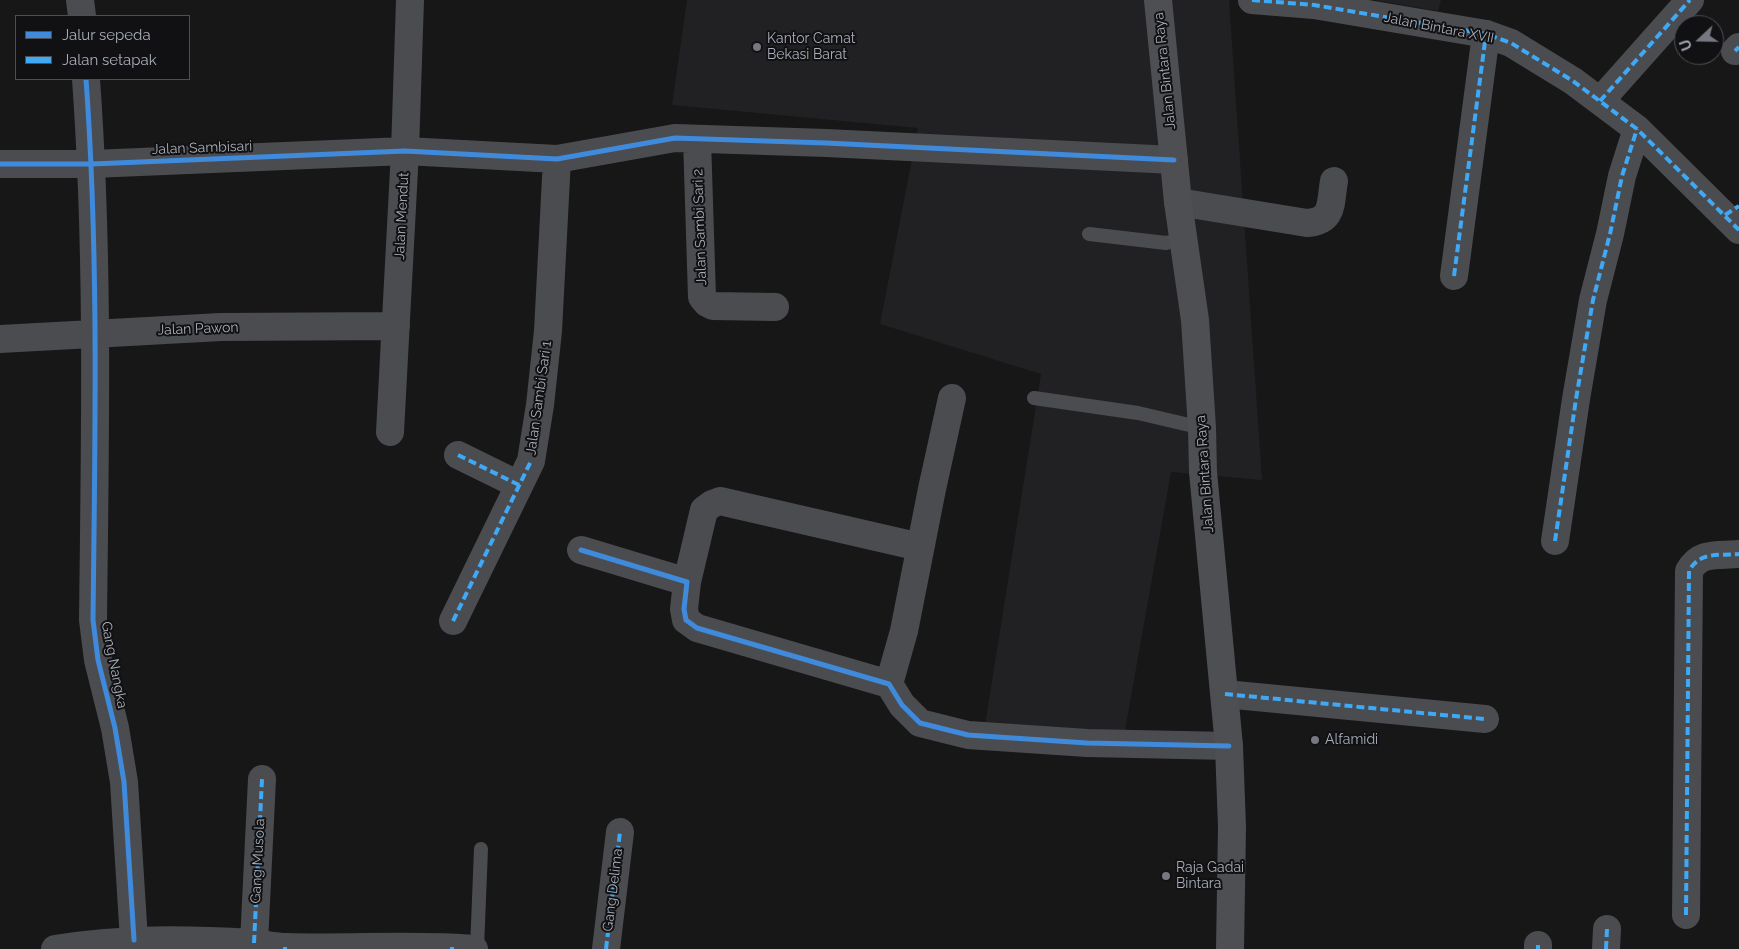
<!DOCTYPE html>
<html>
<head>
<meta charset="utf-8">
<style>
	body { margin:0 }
	#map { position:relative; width:1739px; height:949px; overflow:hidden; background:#171717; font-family:Raleway,sans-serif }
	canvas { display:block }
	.legend { position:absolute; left:15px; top:15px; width:175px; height:65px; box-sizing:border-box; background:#111113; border:1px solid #4d4f55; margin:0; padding:6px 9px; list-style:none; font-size:15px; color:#a8adb8 }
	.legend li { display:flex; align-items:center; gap:10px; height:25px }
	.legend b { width:25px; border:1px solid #4d4f55 }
	.north { position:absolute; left:1674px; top:15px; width:50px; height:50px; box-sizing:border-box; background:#111113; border:1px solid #4d4f55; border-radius:50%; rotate:249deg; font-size:14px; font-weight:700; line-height:20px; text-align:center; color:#a8adb8 }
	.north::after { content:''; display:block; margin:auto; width:18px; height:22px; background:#757880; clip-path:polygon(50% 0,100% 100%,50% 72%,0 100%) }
</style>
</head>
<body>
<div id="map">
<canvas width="1739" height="949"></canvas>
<ul class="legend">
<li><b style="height:6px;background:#408adc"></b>Jalur sepeda</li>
<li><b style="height:6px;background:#3fa9f5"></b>Jalan setapak</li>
</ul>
<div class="north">U</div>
</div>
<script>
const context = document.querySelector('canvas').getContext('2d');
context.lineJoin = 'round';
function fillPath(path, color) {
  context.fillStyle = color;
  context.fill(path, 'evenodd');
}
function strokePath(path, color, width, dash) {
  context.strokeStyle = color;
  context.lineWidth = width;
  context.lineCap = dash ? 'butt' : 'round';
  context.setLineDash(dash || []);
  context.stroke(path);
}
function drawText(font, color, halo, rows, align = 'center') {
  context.font = font + ' Raleway,sans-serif';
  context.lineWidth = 4;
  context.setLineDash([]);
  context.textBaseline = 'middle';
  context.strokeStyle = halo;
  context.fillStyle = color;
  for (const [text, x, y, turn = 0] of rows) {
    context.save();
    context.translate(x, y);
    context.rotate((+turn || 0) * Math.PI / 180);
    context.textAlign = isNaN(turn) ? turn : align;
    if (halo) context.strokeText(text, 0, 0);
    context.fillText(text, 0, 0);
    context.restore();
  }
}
const built = new Path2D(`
	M687 0H1229L1262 480 1171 472 1121 753 981 750 1041 374 880 324 918 128 672 105Z
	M1374 0H1441L1438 11Z`);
const lane = new Path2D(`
	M1089 234 1166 243 1182 239
	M1034 398 1138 413 1202 428
	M477 949 481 849`);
const street = new Path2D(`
	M80 0 82 16
	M1252 0 1314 5 1403 20 1486 34 1511 43 1573 81 1637 129 1739 230
	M1735 51 1739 47
	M86 79C99 259 95 439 93 620L98 660 115 728 124 782 134 940
	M1600 101 1690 0
	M697 139 702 297 707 303 713 306 775 307
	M0 164H92L405 151 557 159 675 138 826 143 1174 160
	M1178 202 1307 223C1334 221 1330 204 1334 181
	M1454 276 1486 34
	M0 339 221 327 396 326
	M390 432 405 151 410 0
	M458 455 519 485
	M1555 541 1576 399 1593 300 1610 234 1622 176 1637 129
	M581 550 687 582 684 609 686 620 697 628 889 684 902 705 920 723 968 735 1087 743 1229 746
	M687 582 704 510 712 504 720 501 920 547
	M453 621 531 461 540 405 548 331 557 159
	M889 684 904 631 932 489 952 398
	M1225 694 1485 719
	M1686 915 1689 571C1700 551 1718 556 1739 554
	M254 943 262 779
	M55 949C120 938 187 939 253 943 264 944 275 947 287 947 349 949 412 944 474 949
	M606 949 620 832
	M1538 949V945
	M1606 949 1607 929`);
const primary = new Path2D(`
	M1158 0 1178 202 1195 320 1202 428 1203 472 1229 746 1232 827 1230 949`);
const quiet = new Path2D(`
	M1252 0 1314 5 1403 20 1486 34 1511 43 1573 81 1637 129 1739 230
	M1735 51 1739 47
	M1600 101 1690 0
	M1725 215 1739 206
	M1454 276 1486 34
	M458 455 519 485
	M1555 541 1576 399 1593 300 1610 234 1622 176 1637 129
	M453 621 531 461
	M1225 694 1485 719
	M1686 915 1689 571C1700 551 1718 556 1739 554
	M254 943 262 779
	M285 949V947
	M452 949V947
	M606 949 620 832
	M1538 949V945
	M1606 949 1607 929`);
const cycleway = new Path2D(`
	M86 79C99 259 95 439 93 620L98 660 115 728 124 782 134 940
	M0 164H92L405 151 557 159 675 138 826 143 1174 160
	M581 550 687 582 684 609 686 620 697 628 889 684 902 705 920 723 968 735 1087 743 1229 746`);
const markers = [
	[757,47,5,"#757880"],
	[1315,740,5,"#757880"],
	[1166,876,5,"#757880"]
];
const streetNames = [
	["Jalan Bintara XVII",1439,28,11],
	["Jalan Bintara Raya",1165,71,-96],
	["Jalan Sambisari",202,148,-2],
	["Jalan Mendut",402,216,-87],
	["Jalan Sambi Sari 2",700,227,-92],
	["Jalan Pawon",198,329,-2],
	["Jalan Sambi Sari 1",539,398,-82],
	["Jalan Bintara Raya",1205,474,-94],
	["Gang Nangka",114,665,79],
	["Gang Musola",258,861,-87],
	["Gang Delima",613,890,-83]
];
const poiNames = [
	["Kantor Camat",767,39],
	["Bekasi Barat",767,55],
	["Alfamidi",1325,740],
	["Raja Gadai",1176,868],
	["Bintara",1176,884]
];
fillPath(built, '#212123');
strokePath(lane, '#4b4c50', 14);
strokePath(street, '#4b4c50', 28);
strokePath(primary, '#4d4f52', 28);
strokePath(quiet, '#3fa9f5', 4, [8, 4]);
strokePath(cycleway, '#408adc', 5);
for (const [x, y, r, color] of markers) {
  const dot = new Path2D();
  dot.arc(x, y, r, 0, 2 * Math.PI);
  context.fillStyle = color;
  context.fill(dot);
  strokePath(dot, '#111113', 2);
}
drawText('14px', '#a8adb8', '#111113', streetNames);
drawText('14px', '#a8adb8', '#111113', poiNames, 'left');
</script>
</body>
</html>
